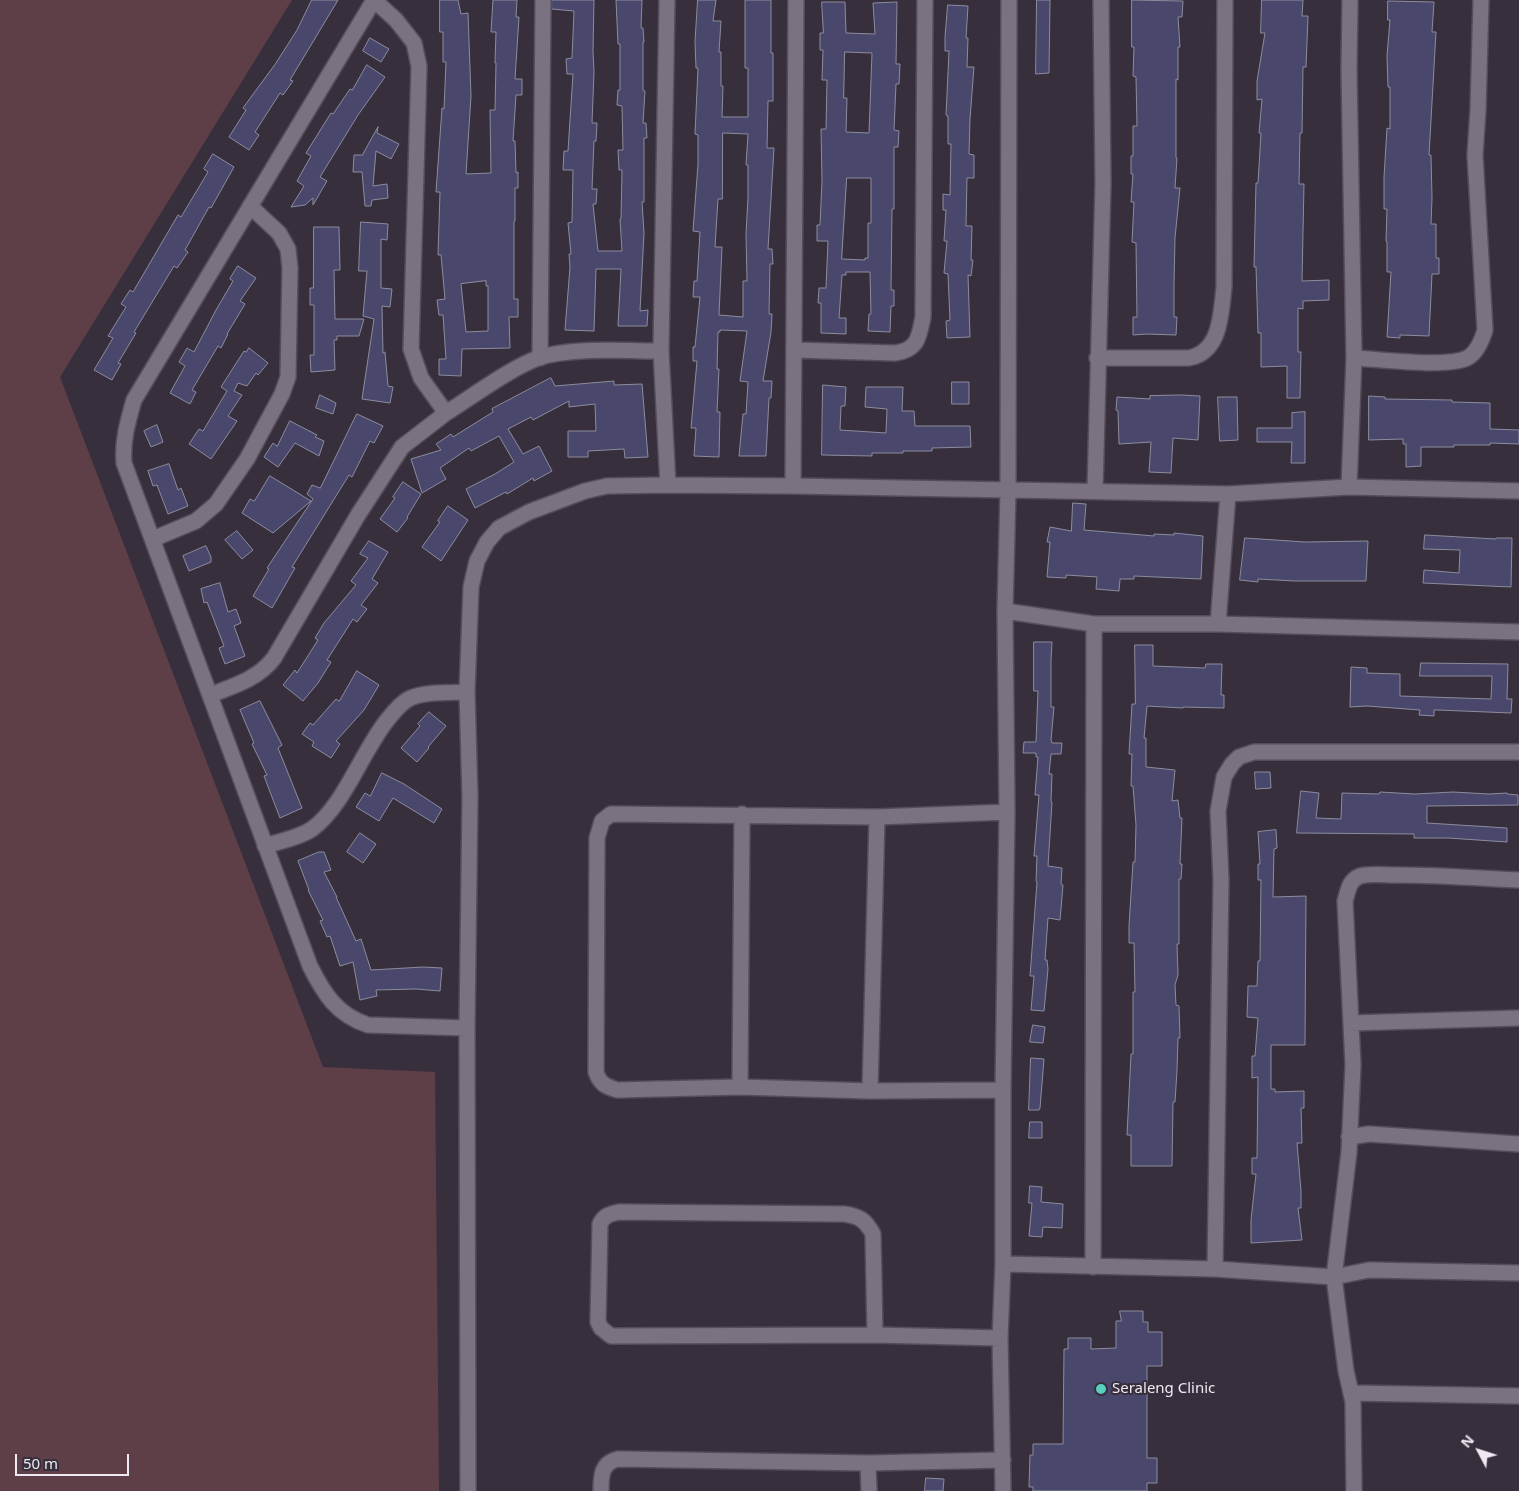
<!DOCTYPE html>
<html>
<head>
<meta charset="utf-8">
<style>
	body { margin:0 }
	#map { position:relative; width:1519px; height:1491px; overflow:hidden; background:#382f3d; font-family:"Noto Sans",sans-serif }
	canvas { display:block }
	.north { position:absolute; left:1454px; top:1426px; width:50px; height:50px; -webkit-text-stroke:4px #382f3d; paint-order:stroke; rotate:310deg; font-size:14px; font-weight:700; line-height:20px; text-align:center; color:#eee9f2 }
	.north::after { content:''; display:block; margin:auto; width:18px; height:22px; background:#eee9f2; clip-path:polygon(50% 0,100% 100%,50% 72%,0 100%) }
	.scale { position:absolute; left:15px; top:1454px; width:114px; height:22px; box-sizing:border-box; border:2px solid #eee9f2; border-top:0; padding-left:6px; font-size:15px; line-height:18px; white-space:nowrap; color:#eee9f2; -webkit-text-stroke:4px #382f3d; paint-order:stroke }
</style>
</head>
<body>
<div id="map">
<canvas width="1519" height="1491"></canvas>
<div class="north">N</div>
<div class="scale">50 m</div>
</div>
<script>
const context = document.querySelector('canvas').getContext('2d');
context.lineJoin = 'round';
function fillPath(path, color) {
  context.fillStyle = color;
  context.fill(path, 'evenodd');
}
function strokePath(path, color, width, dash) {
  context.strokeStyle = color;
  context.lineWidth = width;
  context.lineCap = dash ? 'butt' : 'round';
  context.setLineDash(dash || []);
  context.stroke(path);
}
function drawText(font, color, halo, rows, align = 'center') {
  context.font = font + ' "Noto Sans",sans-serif';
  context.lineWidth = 4;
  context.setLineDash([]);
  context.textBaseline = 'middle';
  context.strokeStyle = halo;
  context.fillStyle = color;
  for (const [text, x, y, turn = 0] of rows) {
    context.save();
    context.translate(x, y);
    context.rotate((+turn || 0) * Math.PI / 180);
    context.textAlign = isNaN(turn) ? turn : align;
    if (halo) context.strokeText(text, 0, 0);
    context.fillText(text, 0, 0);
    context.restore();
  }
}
const green = new Path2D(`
	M0 0H292L60 377 323 1067 435 1072 439 1491H0Z`);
const building = new Path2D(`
	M312 0H338L290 80 293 81 283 95 280 93 255 132 259 135 249 150 229 137 246 110 243 108 276 63 297 30Z
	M440 0H458L461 14 468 13 471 96 466 174 491 173 490 110H495L496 63H495L496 32H491L493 0H517L516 17H519L515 79H522V95H516L513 141H515L516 173 518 172V188H515V221H514V299H518V317H509L510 348 462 349 461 376 439 375V359H446L443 315H439L437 300 445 299 441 255H438L440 192H436L442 108 444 109 446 62H443V32H440ZM486 281V286H488V331L466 332 461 284Z
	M552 0H594L593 51 594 72 592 123H597L596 141H594L592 189H597L596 204H593L598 251H622L620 219H621L622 170H619L618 150H623L622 106 617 105 618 90H620V44H618L616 0H642L641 28H643L644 42H643V90L645 91 643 123H646L647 138H644V202H642L644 233 640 311 648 310 647 326H618L621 269H596L594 331 565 330 570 267 569 254H571L568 223 572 222 573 170H563L564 151H568L573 74H567L566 59 572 58 574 11 552 9Z
	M698 0H716L713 21H721L719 52H721V86H723L722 117H748V68H745V0H771V53H773V101H768L767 148H774L768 249H772L773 264H770L769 314H772L771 332 763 381H772L771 398H769L766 456H739L743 414H746L748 382 740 381 747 331 720 330V332H718L717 369H719L717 412H720L719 457 694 456 696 428H691L697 361H693V347H695L700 297H693L694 281H697L700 232 693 231 698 164V135L695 134 698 68H696L695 42ZM723 133 748 134 746 165H748V198L746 234 747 281H743V317L719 315 722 247H715L718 199H722Z
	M1037 0H1050L1049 73 1036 74Z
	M1132 0 1183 1 1182 17H1178L1180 47H1178V80L1176 79V158H1177L1175 188H1180L1175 238 1174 283V317H1177L1176 335 1147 334 1133 335V317H1137L1136 243 1132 242 1134 202H1131L1133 174H1131V156H1133V126H1137L1136 77 1133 76 1134 47H1132Z
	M1262 0H1303L1302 16H1308L1306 67H1303L1302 133H1300L1299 184H1304L1302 281 1329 280V300L1303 301V309L1298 308V352H1301L1300 398H1287V366L1261 367V333H1258L1256 267H1254L1256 183H1258L1261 133H1259L1262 99 1257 100V81L1265 33H1261Z
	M1388 1 1434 2 1432 32H1436L1429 155H1431L1432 198 1431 224H1436V258H1439V274H1432L1429 336 1400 335V338L1387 337 1391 272H1387V242L1386 241 1387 209H1384V177L1387 128 1390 129V87H1388L1387 56 1390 20H1388Z
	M822 2H845L846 33 875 34 873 3 897 2 896 64H900L899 84H896L894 130 899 131 898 147H894V209H892L891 290H894V306H891L890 332 868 331 869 314H871L870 272H846V275H842L839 318H846V334L821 333V303H818L819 288H826L828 241H817V225H820L822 181 821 129H826L827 80H822L823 50H820V33H823ZM845 52 872 53 869 133 846 132 847 98H844ZM847 178H871V223H868V258H865V260L842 259Z
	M948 5 968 6 966 38H968L967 67H974L970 119 969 154 974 155V178H967L966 226H972L971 260H973L971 276 968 275 970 337 947 338 946 321 950 320 948 274 944 273 947 241H944L946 210H943V194L950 195 951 144H948V116L946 115 949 51H945V38Z
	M370 38 389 49 381 62 363 51Z
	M367 65 385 77 358 115 320 177 327 181 313 205V198L305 205 291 207 304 186 297 181 311 156 306 153 331 113 333 114 350 89 352 90Z
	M378 127 377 133 399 144 391 159 376 151 373 186 387 184 388 198 372 200 371 206H365L362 172H353L354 155H362Z
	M213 154 234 167 211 208 209 207 185 250 188 252 177 268 174 266 134 332 136 333 118 363 121 364 112 380 94 370 113 338 108 336 126 307 121 304 130 290 133 292 178 215 181 217 208 172 204 169Z
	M361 222 388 224 387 240 381 239V288L392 289 390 307 382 306 383 353 385 352 388 386 393 387 390 403 362 399 374 319 363 316 367 271H359Z
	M314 227H339L340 270H334L335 319H364L359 336H337V340H334L335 370 311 372 310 355H314V305H310V288H313Z
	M238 266 256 278 240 301 245 304 227 334H228L221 348 218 346 192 390 196 392 190 404 170 393 185 366 179 362 187 348 194 352 216 310 233 281 230 279Z
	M249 348 268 363 258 375 256 373 247 386 238 383 234 391 242 395 228 416 237 421 211 459 189 444 199 429 203 431 227 391 221 387 244 351 246 352Z
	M551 378 555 386 614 381V385L642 384 648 457 625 458 624 449 588 451V457H568V431H596L595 404 569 407V401L533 420 531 417 508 429 523 454 539 446 552 471 534 481 533 478 507 494 506 492 475 508 466 489 495 474 514 462 499 436 471 451 469 448 440 468 446 479 422 493 411 459 441 450 436 444 451 434 453 437 493 412 492 409Z
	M952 382H969V404H952Z
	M823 385 846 387 845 406H841L840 430 886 433 887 409 865 407 866 387H903L902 411H914L915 426H970L971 447 932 448V451H903V453H872V456L822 455Z
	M320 395 336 403 333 414 316 408Z
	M1182 395 1200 396 1198 440 1173 438 1171 473 1149 472 1151 442 1119 444 1118 411 1116 410 1117 397 1150 399V396Z
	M1369 396 1385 397V399L1452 400V402L1490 403V429L1519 430V444L1490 443V445H1454V447H1421V466L1406 467V444H1403V439L1369 440Z
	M1218 397H1237L1238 440 1220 441Z
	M1305 412V463H1291L1292 442H1257V428H1292V413Z
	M357 414 383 426 374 443 370 441 352 477 349 475 292 567 295 568 272 608 253 596 269 569 267 568 313 499 307 494 312 485 320 488Z
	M290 421 317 435 315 437 324 441 319 456 295 443 278 467 264 457 273 443 277 446Z
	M157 425 163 442 151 447 144 431Z
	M169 464 178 490 181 488 188 506 168 514 157 485 153 486 148 471Z
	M270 476 311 501 273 533 242 513 250 499 254 501Z
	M403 482 421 494 407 517 408 518 397 532 380 519 395 498 393 497Z
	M1073 503 1086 504 1084 530 1154 536V534L1174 535V533L1203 536 1201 579 1134 576V579H1120L1119 591 1096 589 1097 577 1066 575V578L1047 577 1050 542H1047L1050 527 1071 531Z
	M448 506 468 520 441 561 422 547 440 522 438 521Z
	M237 531 253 550 242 559 225 540Z
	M1425 535 1496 539V538H1512L1511 587 1423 583 1424 570 1459 573 1460 550 1424 549Z
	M1245 538 1305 542 1368 541 1366 581H1295L1258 579V582L1240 580Z
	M369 541 388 552 372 579 378 583 361 605 367 609 357 622 353 619 327 660 331 662 318 683 303 701 283 685 295 670 297 673 318 640 315 638 324 623 356 585 351 581 368 558 360 554Z
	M206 546 211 557V562L189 571 183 556Z
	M220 583 228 612 236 609 241 623 234 626 245 656 225 664 219 648 224 646 207 602 204 603 201 589Z
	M1034 642H1052L1051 660V707H1054L1051 740 1052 743H1062L1061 754H1051L1049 774H1052L1051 801 1052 802 1048 866 1062 868 1061 884 1063 885 1060 920 1048 918 1045 960H1047L1048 969 1044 1011 1031 1010 1034 976H1030L1037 882 1036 881 1037 856H1034L1039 795H1035L1038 757H1036V753H1023L1024 742H1036L1038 691H1034Z
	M1135 645H1153V666L1205 668 1206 664H1222L1221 695H1224V708L1183 707V708L1147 706 1144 738H1146V767L1175 770 1172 801 1178 800 1180 818H1182L1180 864H1182L1181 879H1179V944H1177L1178 975 1175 985 1176 1005 1179 1006 1180 1038H1178L1177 1071 1175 1102H1173L1172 1166H1131V1135H1127L1131 1054H1133V992H1135L1134 943H1129V926L1133 862H1135L1136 825 1133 786H1131L1132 754H1129L1132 704H1135Z
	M1421 663 1508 664 1507 699H1512L1511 713 1438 710H1434V716L1419 715 1420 710 1367 706 1350 707 1351 667 1367 668V673L1400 674V696L1491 699 1492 676H1420Z
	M357 671 379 685 364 710 336 741 340 744 331 758 312 746 314 742 302 734 310 723 313 725 336 699 339 701Z
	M260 701 282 745 278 748 302 808 280 818 264 776 267 775 252 744 254 743 240 710Z
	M429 712 446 726 428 747 429 748 417 762 401 748 420 726 418 724Z
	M1255 772H1270L1271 788 1256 789Z
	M382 773 404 784 442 809 434 823 393 798 379 821 356 807 365 793 370 796Z
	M1301 791 1319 793 1316 818 1341 819 1342 793 1379 794 1380 792 1415 794 1453 792 1489 794 1507 793V794L1518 795V805L1427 806V823L1507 828V842L1448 838H1414V834L1297 833Z
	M1276 830 1277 848 1274 849 1273 897 1306 896 1305 1045H1271V1089H1275V1092L1304 1091V1108H1301L1302 1143H1297L1301 1191V1208H1298L1302 1240 1251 1243V1220L1256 1174H1252V1158H1257L1258 1077 1252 1078V1056H1255L1258 1018 1247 1017 1248 986H1257L1258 961H1260L1261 880H1258V864H1260L1258 832Z
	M360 833 376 844 363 863 347 852Z
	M319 852H324L331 870 324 872 337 897H336L356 941 361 939 371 970 423 967 442 968 440 991 416 989 376 990 377 996 360 1000 353 962 340 966 330 936 327 937 320 921 323 920 308 890H309L298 861Z
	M1033 1025 1045 1027 1043 1043 1030 1042Z
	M1031 1058 1044 1059 1040 1108 1039 1110H1029Z
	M1030 1122H1042V1138H1029Z
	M1030 1186 1042 1187 1041 1202 1063 1204 1062 1228 1043 1227 1042 1237 1029 1236 1032 1203H1029Z
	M1120 1311H1143V1322H1148V1332H1162V1366H1147V1458H1157V1483H1147V1491H1033V1487H1029L1030 1455H1033V1444H1063L1064 1349H1068V1338H1091V1349L1116 1348V1321H1121Z
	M926 1478 944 1479 943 1491H925Z`);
const street = new Path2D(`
	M374 0 134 400C128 421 122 441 124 463L310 966C324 994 337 1015 368 1025L467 1028
	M374 0 396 20 414 43 419 66 411 349 421 378 446 413C473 396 509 369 538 358 570 347 626 351 661 351
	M667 0 661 351 668 485
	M794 350 895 353C918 350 919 337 923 317L925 0
	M540 358 543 0
	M1097 358H1189C1221 352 1221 313 1224 287L1225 0
	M1354 358C1379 359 1447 368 1467 358 1477 353 1482 340 1485 330L1475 155 1478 110 1481 0
	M793 486 796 0
	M1349 487 1354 358 1349 70 1350 0
	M1095 491 1103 184 1101 0
	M153 539 196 521 216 504 247 459 282 394 288 377 290 268 288 249 279 233 250 206
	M1005 611 1094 624H1218L1519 632
	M1218 624 1228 494
	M210 695C234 686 258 679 274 658L358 515 402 447 446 413
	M265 846C280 841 299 838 312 829 344 806 362 751 388 719 393 713 399 705 407 700 421 691 450 693 467 692
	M1351 1023 1519 1018
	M740 1087 742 814
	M1003 1090 870 1091 740 1087 617 1090C605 1086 600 1084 596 1072L597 838 602 821 611 814 877 817 1007 812
	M870 1091 877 817
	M1349 1137 1369 1134 1519 1144
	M1003 1264 1215 1269 1334 1277 1369 1270 1519 1273
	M1093 1267 1094 624
	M1215 1269 1221 880 1218 811 1224 777 1232 764 1239 757 1254 752H1519
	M875 1335 873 1234C866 1221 860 1216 844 1214L619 1212C610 1214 604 1215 600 1224L598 1322 601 1328 611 1336 875 1335 1000 1338
	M1351 1393 1519 1396
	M868 1463 869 1491
	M468 1491 467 1028 470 797 467 692 471 587 477 561 487 542 499 528 529 512 585 491 607 486 668 485 793 486 1228 494 1349 487 1519 491
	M601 1491C601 1476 601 1463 618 1459L868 1463 1003 1460
	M1003 1491 1000 1338 1003 1264V1090L1007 812 1005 611 1008 491 1009 0
	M1354 1491 1353 1402 1346 1371 1334 1277 1349 1152 1353 1065 1345 901C1348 891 1349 880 1360 876 1371 873 1385 875 1395 875 1436 875 1478 878 1519 880`);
const markers = [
	[1101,1389,6,"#58cec0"]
];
const poiNames = [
	["Seraleng Clinic",1112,1389]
];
fillPath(green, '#5e3f47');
fillPath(building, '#49486c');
strokePath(building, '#8c8c9e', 1);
strokePath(street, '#554e5a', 18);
strokePath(street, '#7a7181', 15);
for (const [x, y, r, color] of markers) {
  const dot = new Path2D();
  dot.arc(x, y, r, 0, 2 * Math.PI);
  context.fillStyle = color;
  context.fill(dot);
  strokePath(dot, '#382f3d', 2);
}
drawText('15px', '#eee9f2', '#382f3d', poiNames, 'left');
</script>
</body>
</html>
